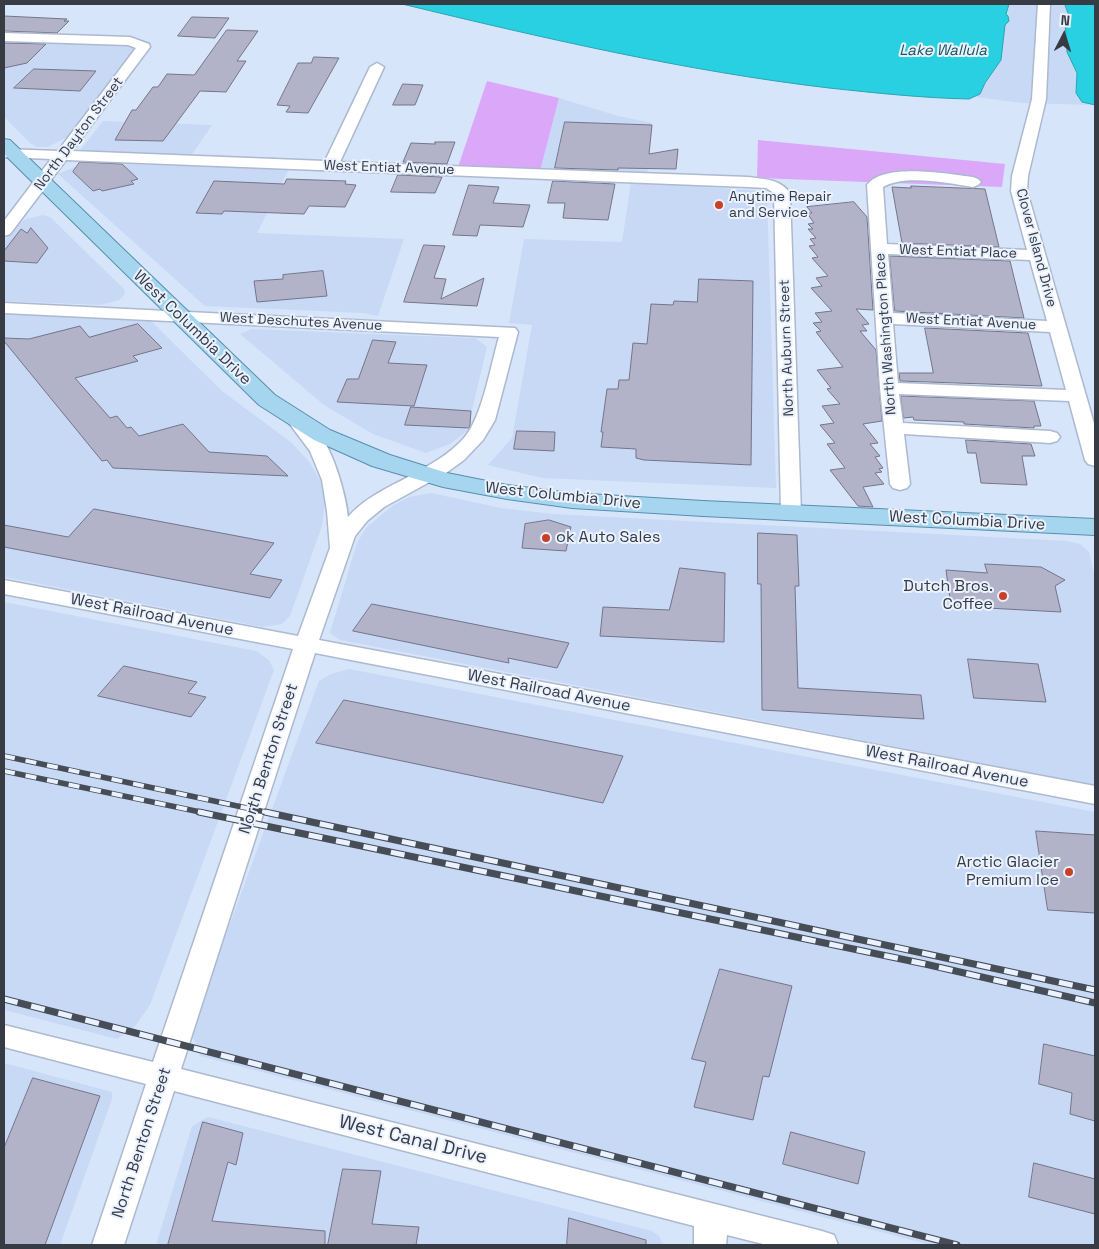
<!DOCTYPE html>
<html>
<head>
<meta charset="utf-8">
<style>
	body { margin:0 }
	#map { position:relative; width:1099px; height:1249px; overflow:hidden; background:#d7e5fb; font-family:"Space Grotesk",sans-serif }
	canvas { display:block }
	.frame { position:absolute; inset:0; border:5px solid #363b44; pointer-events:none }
	.north { position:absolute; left:1039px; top:10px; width:50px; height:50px; -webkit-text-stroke:4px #eaf2ff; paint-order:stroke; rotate:5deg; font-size:14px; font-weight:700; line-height:20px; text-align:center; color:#363b44 }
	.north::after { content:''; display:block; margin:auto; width:18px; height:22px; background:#363b44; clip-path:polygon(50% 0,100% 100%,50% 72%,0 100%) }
</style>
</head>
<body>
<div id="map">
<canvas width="1099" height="1249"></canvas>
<div class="frame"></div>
<div class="north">N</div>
</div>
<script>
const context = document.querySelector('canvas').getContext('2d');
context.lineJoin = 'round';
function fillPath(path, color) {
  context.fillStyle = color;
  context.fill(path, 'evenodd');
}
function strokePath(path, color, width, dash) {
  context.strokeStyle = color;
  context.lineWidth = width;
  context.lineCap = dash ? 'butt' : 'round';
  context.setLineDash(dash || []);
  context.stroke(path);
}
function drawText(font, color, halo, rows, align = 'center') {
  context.font = font + ' "Space Grotesk",sans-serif';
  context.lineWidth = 4;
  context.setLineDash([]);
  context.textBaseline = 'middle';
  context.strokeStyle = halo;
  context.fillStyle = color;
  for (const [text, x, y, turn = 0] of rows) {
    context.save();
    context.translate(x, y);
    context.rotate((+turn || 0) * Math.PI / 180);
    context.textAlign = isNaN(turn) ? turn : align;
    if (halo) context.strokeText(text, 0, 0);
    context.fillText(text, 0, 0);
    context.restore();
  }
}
const built = new Path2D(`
	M1009 4H1065L1068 14 1065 22 1067 51 1077 73 1076 94 1088 104 1095 105 1022 103 976 97 1001 60 1005 14Z
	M4 39 145 43 71 135 48 147H37L30 143 4 117Z
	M559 98 618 116 652 123 647 174 540 171Z
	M103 121 212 125 191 156 79 152Z
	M84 163 289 169 257 233 404 239 378 316 363 313 205 306 58 174Z
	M631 182 764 191 767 195 776 488 542 478 488 465 512 438 532 325 509 323 524 239 622 242Z
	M43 215 50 217 125 290 124 295 119 300 100 305 4 301V241L16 226 26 219Z
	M4 312 149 319 222 391 292 443 310 463 321 482 325 503 322 526 290 616 282 624 263 627 4 577Z
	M251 329 475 338 487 347 467 431 450 444 426 453 373 434 324 405 240 334Z
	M431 493 501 508 553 514 1067 541 1080 544 1089 552 1095 577V785L340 640 330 633 332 626 357 543 366 528 392 506 409 497Z
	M4 602 256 651 269 660 274 670 150 1005 135 1026 117 1039 4 1010Z
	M349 669 1095 812V1245H931L200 1056 193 1038 195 1019 319 681 331 674Z
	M4 1063 112 1092V1099L60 1245H4Z
	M208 1117 652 1231 659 1236 663 1245H156L192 1126Z`);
const green = new Path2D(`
	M487 81 559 98 540 171 458 167Z
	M758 140 1005 164 1002 187 757 178Z`);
const water = new Path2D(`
	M402 4H1009L1006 14 1008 16 1009 21 1005 25 1001 60 985 83 980 94 969 99C922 98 876 93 829 88 685 71 543 38 402 4Z
	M1065 4H1095V105L1082 102 1076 93 1077 73 1067 52 1065 22 1068 14Z`);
const building = new Path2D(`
	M4 16 67 19 64 21H69L57 33 4 31Z
	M192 17 229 18 215 38 178 36Z
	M227 30 258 31 237 61H246L226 92 200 91 163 141 115 140 132 110H136L153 87H158L167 74 194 75Z
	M4 43 46 44 27 63 4 68Z
	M314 57 339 58 308 113 286 112 290 106 277 105 298 63H311Z
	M34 69 96 71 80 91 14 88Z
	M403 84 423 85 415 105H393Z
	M565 122 652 125 649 154 678 149 676 169 618 168V170L555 168Z
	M435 142H455L447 164 403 162 411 143 435 144Z
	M80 162 122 164 138 179 131 181 134 184 102 191 100 189 93 191 73 172Z
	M398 175 442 177 435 193 391 192Z
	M287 179 346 181 345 184 356 185 345 207 309 206 304 214 224 211 222 214 196 213 214 181 284 184Z
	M553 181 615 184 608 220 563 218 565 203H548Z
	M469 185 499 187 493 203 530 205 523 227 480 225 477 236 453 235Z
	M911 186 985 189 999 247 902 243 892 187 911 188Z
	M854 202 867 217 873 310 856 309 869 324 862 325 867 331H860L876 350 882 421 863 424 878 443 870 444 880 456 875 457 883 468 879 469 882 472 875 473 884 484 863 487 873 507 858 506 830 470 845 468 827 444 835 443 820 425 834 423 822 406 840 404 827 389 831 388 817 370 843 367 816 332 821 331 813 323 822 322 815 313 832 311 811 288 822 286 816 278 828 276 812 258 818 257 809 246 815 245 810 239 816 238 808 229H813L808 224 814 223 807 213H812L807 207Z
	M31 228 48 248 37 263 4 261V251L21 229 27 233Z
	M424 245 445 246 434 278 446 279 441 299 484 278 477 306 404 302Z
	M890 256 1010 261 1024 318 895 311Z
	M323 271 327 296 257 302 254 281 283 279V275Z
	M699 279 753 281 751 465 644 460 636 458V449L601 447 603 432H601L607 389H618L619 380H629L633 343 647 344 651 304 673 305 674 301 697 302Z
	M138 324 162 348 133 356 138 361 75 378 110 418 117 416 127 428 131 427 139 436 183 424 209 452 267 456 288 476 113 468 107 460 102 461 4 341V338L29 339 80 326 89 337Z
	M925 328 1028 333 1042 386 900 381 899 373H933Z
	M373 340 396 342 388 363 427 365 414 406 337 402 347 379H358Z
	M901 396 1034 401 1041 426H1034V428L964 424V422L914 420 913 417 904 418Z
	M411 407 471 411 470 425 469 428 405 425Z
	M517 431 555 432 554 451 514 449Z
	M966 440 1031 444 1035 456H1022L1027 485 981 483 976 453H968Z
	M94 509 274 543 250 574 282 580 270 598 4 547V525L68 537Z
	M549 520 571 527 566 551 522 548 525 524Z
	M758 533 797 535 799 586H795L798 688 921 695 924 719 762 710 761 584H758Z
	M985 564 1041 567 1065 580 1055 586 1061 612 951 606 946 570 987 573Z
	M680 568 725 573 724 642 600 636 603 607 669 610Z
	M372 604 569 643 557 668 508 658 509 663 353 631Z
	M968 659 1038 664 1046 702 974 698Z
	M124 666 197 682 188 693 206 697 191 717 98 696Z
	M344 700 623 756 603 803 316 743Z
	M1036 831 1095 835V913L1048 910Z
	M720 969 792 986 769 1077 763 1076 753 1120 694 1107 706 1062 692 1059Z
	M1044 1044 1095 1056V1121L1070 1114 1072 1093 1039 1084Z
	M33 1078 100 1096 45 1245H4V1148Z
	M203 1122 243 1133 236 1165 228 1162 212 1221 325 1231V1245H168Z
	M791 1132 865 1152 858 1184 783 1164Z
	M1034 1163 1095 1179V1214L1029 1197Z
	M343 1169 381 1171 372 1224 419 1227 416 1245H328Z
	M569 1218 646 1240V1245H567Z`);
const minor = new Path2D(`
	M1038 4H1050L1046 99 1028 176 1027 191 1095 427V466L1088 464 1085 460 1069 401 899 394 903 423 1050 431 1057 433 1060 437 1057 441 1050 443 904 434 910 484 907 488 900 490 893 488 890 484 880 388 867 185C883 162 949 174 973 177L978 179 981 182 978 185 973 187C948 183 905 174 883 187L887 244 1027 250 1011 191 1012 176 1032 99ZM888 254 1030 260 1047 321 893 313ZM893 324 1050 332 1066 390 898 383Z
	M4 33 130 37 149 44 150 47 72 151 325 161 370 67 377 63 384 67 340 162 748 177C764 179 780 179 790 193L801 513 798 517 791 519 784 517 781 513 774 193 766 188 748 187 66 160 10 234 4 236V221L51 159 4 157V149L58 151 136 48 128 45 4 41Z
	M4 303 515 328 518 332 495 420 483 440 464 460 446 473 384 507 367 521 355 536 319 640 1095 786V804L315 653 181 1069 822 1231 834 1235 838 1245H767L727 1235 726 1245H694V1226L174 1091 124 1245H92L146 1084 4 1047V1025L153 1062 293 649 4 594V580L298 636 330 548 327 511 322 480 310 451 289 423 292 419C325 411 346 493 348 517 363 499 387 488 408 477 428 466 449 455 464 438 482 418 491 364 499 337L4 313Z`);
const major = new Path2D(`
	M4 139 10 140 275 395 330 430 390 455 447 473 507 485 572 493 703 501 1095 519V535L703 516 572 508 507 499 443 487 372 466 314 440 259 405 4 154Z`);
const railFar1 = new Path2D(`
	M4 756 270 813
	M4 771 205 813`);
const rail = new Path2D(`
	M199 812 925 964 1095 1003
	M265 812 1095 990
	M4 999 957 1245`);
const markers = [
	[719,205,5,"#ca3f26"],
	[546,538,5,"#ca3f26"],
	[1003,596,5,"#ca3f26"],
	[1069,872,5,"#ca3f26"]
];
const farStreetnames = [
	["North Dayton Street",79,134,-53],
	["West Entiat Avenue",389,168,2],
	["Clover Island Drive",1036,248,75],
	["West Entiat Place",958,252,2],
	["West Deschutes Avenue",301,322,3],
	["West Entiat Avenue",971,322,3],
	["North Washington Place",886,334,-94],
	["North Auburn Street",787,348,-92]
];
const farPoinames = [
	["Anytime Repair",729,197],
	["and Service",729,213]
];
const farWaternames = [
	["Lake Wallula",943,51]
];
const streetNames = [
	["West Columbia Drive",192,328,44],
	["West Columbia Drive",563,496,6],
	["West Columbia Drive",967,521,3],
	["West Railroad Avenue",152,615,11],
	["West Railroad Avenue",549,691,11],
	["North Benton Street",269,759,-72],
	["West Railroad Avenue",947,767,11],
	["North Benton Street",142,1143,-72]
];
const poiNames = [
	["ok Auto Sales",556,538,"left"],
	["Dutch Bros.",993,587],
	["Coffee",993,605],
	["Arctic Glacier",1059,863],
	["Premium Ice",1059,881]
];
const nearStreetnames = [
	["West Canal Drive",413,1140,14]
];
fillPath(built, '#c7d9f5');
fillPath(green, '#dba8f9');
fillPath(water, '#28d0e1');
strokePath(water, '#2ca3b2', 1);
fillPath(building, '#b2b2c9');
strokePath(building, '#75758a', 1);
strokePath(minor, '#acb9ce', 3);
strokePath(major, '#588eac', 2);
fillPath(minor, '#fff');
fillPath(major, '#a6d6ef');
strokePath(railFar1, '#474d57', 5.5);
strokePath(rail, '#474d57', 7);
strokePath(railFar1, '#eaf2ff', 4, [11]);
strokePath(rail, '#eaf2ff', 5, [14]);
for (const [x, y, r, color] of markers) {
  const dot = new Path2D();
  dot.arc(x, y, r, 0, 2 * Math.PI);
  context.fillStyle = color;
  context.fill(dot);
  strokePath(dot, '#eaf2ff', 2);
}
drawText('14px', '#363b44', '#eaf2ff', farStreetnames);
drawText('14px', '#363b44', '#eaf2ff', farPoinames, 'left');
drawText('italic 15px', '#17575e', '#eaf2ff', farWaternames);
drawText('16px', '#363b44', '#eaf2ff', streetNames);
drawText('16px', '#363b44', '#eaf2ff', poiNames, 'right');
drawText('19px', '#363b44', '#eaf2ff', nearStreetnames);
</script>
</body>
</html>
